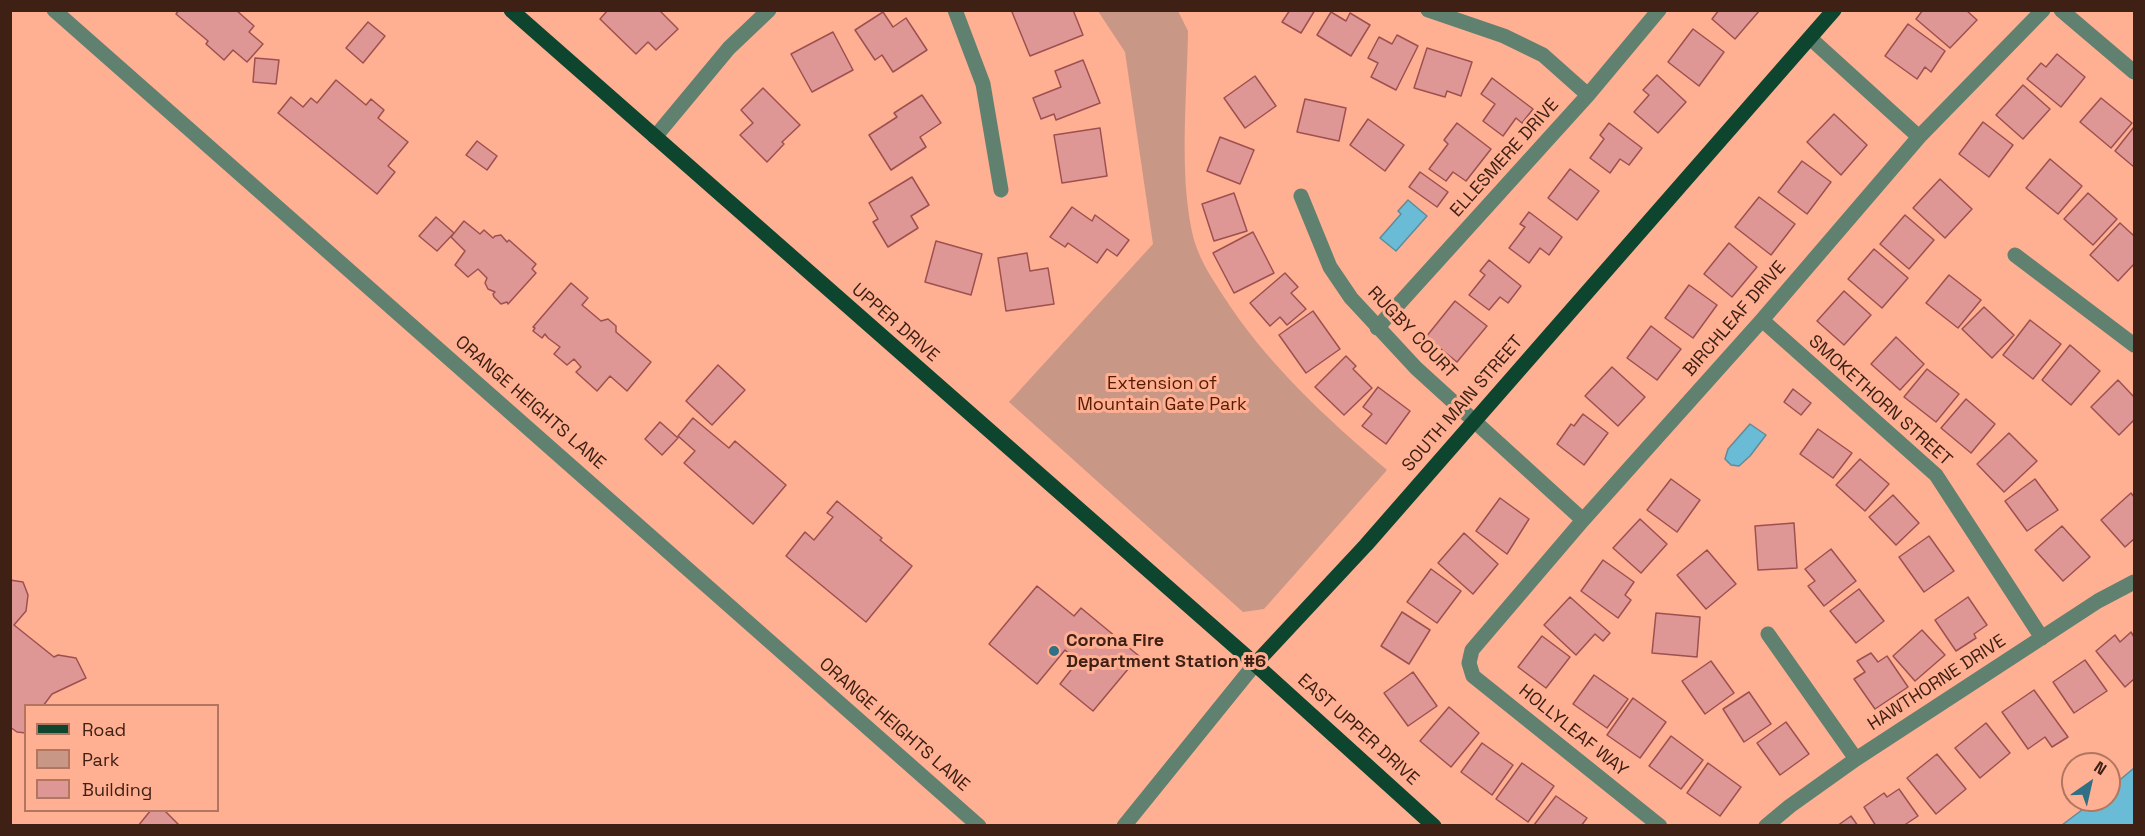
<!DOCTYPE html>
<html>
<head>
<meta charset="utf-8">
<style>
	body { margin:0 }
	#map { position:relative; width:2145px; height:836px; overflow:hidden; background:#ffaf92; font-family:"Space Grotesk",sans-serif }
	canvas { display:block }
	.frame { position:absolute; inset:0; border:12px solid #3f2015; pointer-events:none }
	.legend { position:absolute; left:24px; top:704px; width:195px; height:108px; box-sizing:border-box; background:#ffaf92; border:2px solid #b27660; margin:0; padding:8px 10px; list-style:none; font-size:18px; color:#3f2015 }
	.legend li { display:flex; align-items:center; gap:12px; height:30px }
	.legend b { width:30px; border:2px solid #b27660 }
	.north { position:absolute; left:2061px; top:752px; width:60px; height:60px; box-sizing:border-box; background:#ffaf92; border:2px solid #b27660; border-radius:50%; rotate:34deg; font-size:16px; font-weight:700; line-height:24px; text-align:center; color:#3f2015 }
	.north::after { content:''; display:block; margin:auto; width:21px; height:27px; background:#307084; clip-path:polygon(50% 0,100% 100%,50% 72%,0 100%) }
</style>
</head>
<body>
<div id="map">
<canvas width="2145" height="836"></canvas>
<div class="frame"></div>
<ul class="legend">
<li><b style="height:8px;background:#0e452e"></b>Road</li>
<li><b style="height:16px;background:#c99785"></b>Park</li>
<li><b style="height:16px;background:#df9795"></b>Building</li>
</ul>
<div class="north">N</div>
</div>
<script>
const context = document.querySelector('canvas').getContext('2d');
context.lineJoin = 'round';
function fillPath(path, color) {
  context.fillStyle = color;
  context.fill(path, 'evenodd');
}
function strokePath(path, color, width, dash) {
  context.strokeStyle = color;
  context.lineWidth = width;
  context.lineCap = dash ? 'butt' : 'round';
  context.setLineDash(dash || []);
  context.stroke(path);
}
function drawText(font, color, halo, rows, align = 'center') {
  context.font = font + ' "Space Grotesk",sans-serif';
  context.lineWidth = 6;
  context.setLineDash([]);
  context.textBaseline = 'middle';
  context.strokeStyle = halo;
  context.fillStyle = color;
  for (const [text, x, y, turn = 0] of rows) {
    context.save();
    context.translate(x, y);
    context.rotate((+turn || 0) * Math.PI / 180);
    context.textAlign = isNaN(turn) ? turn : align;
    if (halo) context.strokeText(text, 0, 0);
    context.fillText(text, 0, 0);
    context.restore();
  }
}
const green = new Path2D(`
	M1098 11H1178L1188 31C1187 96 1179 169 1192 232 1197 255 1209 274 1222 294 1265 362 1326 418 1387 470L1264 609 1243 612 1009 402 1153 244 1125 52Z`);
const water = new Path2D(`
	M1408 200 1427 216 1396 251 1380 238 1401 214 1398 211Z
	M1750 424 1766 435 1750 456 1739 466 1731 465 1725 459 1728 449Z
	M2134 768V825H2062L2095 800H2109V789Z`);
const building = new Path2D(`
	M179 10H236L254 26 249 32 263 44 247 62 233 50 224 60 206 44 208 41 176 14Z
	M608 10H659L678 29 656 50 648 42 636 54 600 19Z
	M1016 10H1073L1083 35 1030 56 1012 12Z
	M1290 10H1315L1301 33 1282 22Z
	M1719 10H1760L1735 39 1712 19Z
	M1923 10H1966L1977 20 1950 48 1916 19Z
	M883 12 893 27 906 18 927 50 893 72 882 55 875 60 855 30Z
	M1331 12 1346 21 1350 13 1370 25 1351 56 1317 35Z
	M368 22 385 36 363 63 346 48Z
	M1908 24 1945 51 1931 72 1925 67 1917 79 1885 56Z
	M1693 29 1724 52 1699 86 1668 62Z
	M833 32 853 70 812 92 791 54Z
	M1397 35 1418 46 1396 90 1371 77 1378 63 1368 58 1379 37 1392 44Z
	M1427 48 1472 62 1461 96 1447 91 1445 97 1414 88Z
	M2057 54 2085 77 2061 107 2027 79 2041 63 2046 67Z
	M255 58 279 60 276 84 253 82Z
	M1083 60 1100 103 1056 120 1054 114 1041 119 1033 98 1061 87 1055 71Z
	M1657 75 1686 102 1658 133 1634 112 1649 95 1643 90Z
	M1255 76 1276 106 1245 128 1224 98Z
	M1492 78 1533 109 1522 123 1516 118 1503 136 1483 121 1495 104 1481 94Z
	M336 80 366 105 371 99 384 110 378 118 408 142 388 166 395 172 377 194 278 113 291 97 303 107 311 98 317 103Z
	M2023 85 2050 109 2023 139 1996 115Z
	M763 88 800 125 782 142 784 144 767 162 740 135 753 123 741 110Z
	M922 95 941 123 920 137 926 147 891 170 869 135 897 117 894 113Z
	M2101 98 2132 123 2111 148 2080 122Z
	M1305 99 1346 108 1339 141 1297 132Z
	M1834 114 1867 145 1841 175 1807 142Z
	M1368 119 1404 145 1385 171 1350 145Z
	M1983 122 2013 145 1989 177 1959 154Z
	M1457 123 1491 149 1466 181 1453 172 1446 181 1429 169 1448 144 1444 140Z
	M1609 123 1642 148 1629 165 1620 159 1610 173 1590 158 1604 139 1600 135Z
	M2134 127V167L2115 151Z
	M1100 128 1107 176 1062 183 1054 135Z
	M1220 137 1254 150 1240 184 1207 171Z
	M477 141 497 156 487 170 466 155Z
	M2050 159 2082 186 2058 214 2026 188Z
	M1802 161 1831 182 1807 214 1778 192Z
	M1570 169 1599 191 1577 220 1548 198Z
	M1420 172 1448 192 1437 207 1409 187Z
	M912 177 929 205 911 216 918 228 888 247 873 222 878 219 869 203Z
	M1940 179 1972 209 1945 238 1913 208Z
	M1234 193 1247 231 1214 241 1202 204Z
	M2088 193 2117 219 2093 245 2064 219Z
	M1759 197 1795 224 1771 255 1735 227Z
	M1072 207 1092 221 1095 215 1129 240 1117 256 1107 249 1097 263 1068 243 1065 247 1050 237Z
	M1529 212 1562 237 1549 255 1540 248 1529 263 1509 248 1525 227 1520 224Z
	M1905 215 1934 240 1909 269 1880 244Z
	M436 217 454 233 437 251 419 236Z
	M464 221 480 234 484 230 493 238 495 236 501 235 507 242 509 240 536 264 532 269 536 273 508 304 507 302 501 304 494 297 493 294 495 292 488 289 485 283 487 278 478 269 468 277 455 265 465 251 451 237Z
	M2120 223 2133 235 2134 234V264L2118 281 2090 255Z
	M1253 232 1274 273 1234 293 1213 253Z
	M936 241 982 254 971 295 925 282Z
	M1729 243 1757 267 1732 297 1704 274Z
	M1874 249 1908 278 1882 308 1848 279Z
	M1027 253 1030 271 1048 268 1054 304 1006 311 998 258Z
	M1489 260 1521 286 1508 303 1500 297 1489 310 1469 295 1485 275 1480 271Z
	M1285 273 1298 287 1291 293 1306 309 1287 325 1280 317 1270 326 1250 303Z
	M1949 275 1981 300 1958 328 1926 303Z
	M571 283 588 298 582 305 601 321 608 319 616 326V332L651 362 627 391 610 376 597 391 576 372 581 367 574 359 567 365 554 354 560 347 548 338 545 334 542 338 533 331 535 328 533 327Z
	M1689 285 1717 305 1693 338 1665 318Z
	M1844 291 1871 315 1844 345 1817 321Z
	M1455 301 1487 326 1457 362 1426 337Z
	M1984 307 2014 335 1992 358 1962 329Z
	M1313 311 1340 349 1306 373 1279 335Z
	M2030 320 2061 344 2033 379 2003 355Z
	M1651 326 1681 349 1657 380 1627 358Z
	M1896 337 1924 364 1900 390 1871 364Z
	M2070 345 2100 371 2071 405 2042 380Z
	M1346 356 1356 366 1353 369 1372 388 1344 415 1315 387Z
	M718 365 745 390 712 425 686 401Z
	M1612 367 1645 397 1618 426 1585 396Z
	M1927 369 1959 394 1936 422 1904 397Z
	M2118 380 2134 397V420L2119 435 2091 407Z
	M1378 387 1410 411 1386 444 1362 426 1372 414 1363 407Z
	M1793 389 1811 403 1801 415 1784 402Z
	M1966 399 1995 424 1971 453 1941 428Z
	M1583 414 1608 433 1584 465 1557 444 1571 424 1574 426Z
	M693 418 729 448 735 441 786 485 753 524 684 463 695 451 678 436Z
	M660 422 678 438 662 455 645 439Z
	M1818 429 1852 453 1833 478 1800 454Z
	M2009 433 2037 461 2004 492 1977 464Z
	M1860 459 1889 484 1865 511 1836 485Z
	M1671 479 1700 500 1677 532 1647 510Z
	M2035 479 2058 510 2027 531 2005 501Z
	M2131 493 2134 497V539L2125 547 2101 520Z
	M1893 495 1919 523 1896 545 1869 517Z
	M1500 498 1529 519 1507 554 1476 531Z
	M837 501 882 538 880 540 912 566 866 622 786 556 805 532 814 540 833 517 827 513Z
	M1640 519 1667 544 1641 573 1613 548Z
	M1794 523 1797 568 1758 570 1755 526Z
	M2062 526 2090 557 2063 581 2035 550Z
	M1464 533 1498 564 1473 594 1438 563Z
	M1929 536 1954 571 1924 592 1899 557Z
	M1831 549 1856 581 1824 606 1808 586 1815 581 1805 569Z
	M1707 550 1736 584 1706 609 1677 575Z
	M1603 560 1634 582 1625 595 1631 600 1618 618 1581 591Z
	M1431 569 1461 591 1437 623 1407 602Z
	M10 580 23 582 28 595 26 611 14 625 54 657 58 655 76 658 86 678 52 694 43 706H26V733L17 732 10 727Z
	M1037 586 1074 616 1081 608 1139 656 1093 711 1060 684 1078 661 1065 650 1037 684 989 644Z
	M1859 589 1884 621 1856 643 1830 611Z
	M1570 597 1610 633 1603 641 1595 634 1576 655 1544 625Z
	M1968 597 1987 625 1974 634 1976 638 1956 651 1935 620Z
	M1402 612 1430 630 1409 664 1381 646Z
	M1656 613 1700 617 1697 657 1652 653Z
	M1922 630 1945 655 1915 681 1893 656Z
	M2131 632 2134 637V679L2125 687 2096 651 2115 635 2120 642Z
	M1542 636 1570 657 1546 688 1518 667Z
	M1871 653 1878 662 1887 656 1908 687 1875 709 1854 679 1865 672 1857 661Z
	M2085 660 2107 691 2074 713 2053 682Z
	M1711 661 1734 693 1705 714 1682 681Z
	M1413 672 1437 706 1408 726 1384 693Z
	M1594 675 1628 699 1607 728 1573 704Z
	M2034 690 2068 737 2052 747 2045 737 2028 749 2002 712Z
	M1749 692 1771 724 1744 742 1723 709Z
	M1633 698 1666 722 1640 758 1607 735Z
	M1449 707 1479 733 1451 767 1420 741Z
	M1786 722 1809 754 1780 775 1757 743Z
	M1986 723 2010 753 1980 778 1955 748Z
	M1671 736 1703 760 1681 789 1649 766Z
	M1482 743 1513 765 1492 795 1461 772Z
	M1937 754 1966 789 1936 814 1907 778Z
	M1522 763 1554 786 1528 822 1496 799Z
	M1708 763 1741 787 1720 816 1687 793Z
	M1899 789 1918 816 1903 826H1876L1864 807 1884 793 1887 797Z
	M1556 796 1587 818 1581 826 1534 825Z
	M151 810H164L179 825 138 826Z
	M1851 816 1858 826H1837Z`);
const minor = new Path2D(`
	M54 10 979 826
	M955 10 983 84 1001 190
	M1428 10 1504 36 1543 55 1588 95
	M2061 10 2134 72
	M1810 38 1919 137
	M655 137 729 48 769 10
	M1301 196 1330 267 1351 298 1416 368 1583 520
	M2015 255 2134 345
	M1762 320 1936 475 2042 638
	M1377 328 1588 95 1659 10
	M1768 634 1856 759
	M1124 826 1255 664
	M1660 826 1473 676 1469 663 1472 650 1583 520 1762 320 1919 137 2043 10
	M1766 826 1790 806 1856 759 2098 601 2134 582`);
const major = new Path2D(`
	M511 10 1255 664 1434 826
	M1255 664 1366 545 1834 10`);
const markers = [
	[1054,651,6,"#307084"]
];
const streetNames = [
	["ELLESMERE DRIVE",1505,158,-48],
	["BIRCHLEAF DRIVE",1735,319,-49],
	["UPPER DRIVE",895,323,41],
	["RUGBY COURT",1412,333,46],
	["SMOKETHORN STREET",1880,401,42],
	["ORANGE HEIGHTS LANE",530,403,41],
	["SOUTH MAIN STREET",1463,404,-49],
	["HAWTHORNE DRIVE",1937,683,-33],
	["ORANGE HEIGHTS LANE",894,725,41],
	["EAST UPPER DRIVE",1358,730,42],
	["HOLLYLEAF WAY",1573,731,39]
];
const parkNames = [
	["Extension of",1162,384],
	["Mountain Gate Park",1162,405]
];
const poiNames = [
	["Corona Fire",1066,641],
	["Department Station #6",1066,662]
];
fillPath(green, '#c99785');
fillPath(water, '#6abbd5');
strokePath(water, '#5d8c9b', 1.5);
fillPath(building, '#df9795');
strokePath(building, '#9d5050', 1.5);
strokePath(minor, '#60816f', 15);
strokePath(major, '#0e452e', 15);
for (const [x, y, r, color] of markers) {
  const dot = new Path2D();
  dot.arc(x, y, r, 0, 2 * Math.PI);
  context.fillStyle = color;
  context.fill(dot);
  strokePath(dot, '#ffaf92', 2);
}
drawText('18px', '#3f2015', '#ffaf92', streetNames);
drawText('18px', '#561b01', '#ffaf92', parkNames);
drawText('bold 18px', '#3f2015', '#ffaf92', poiNames, 'left');
</script>
</body>
</html>
